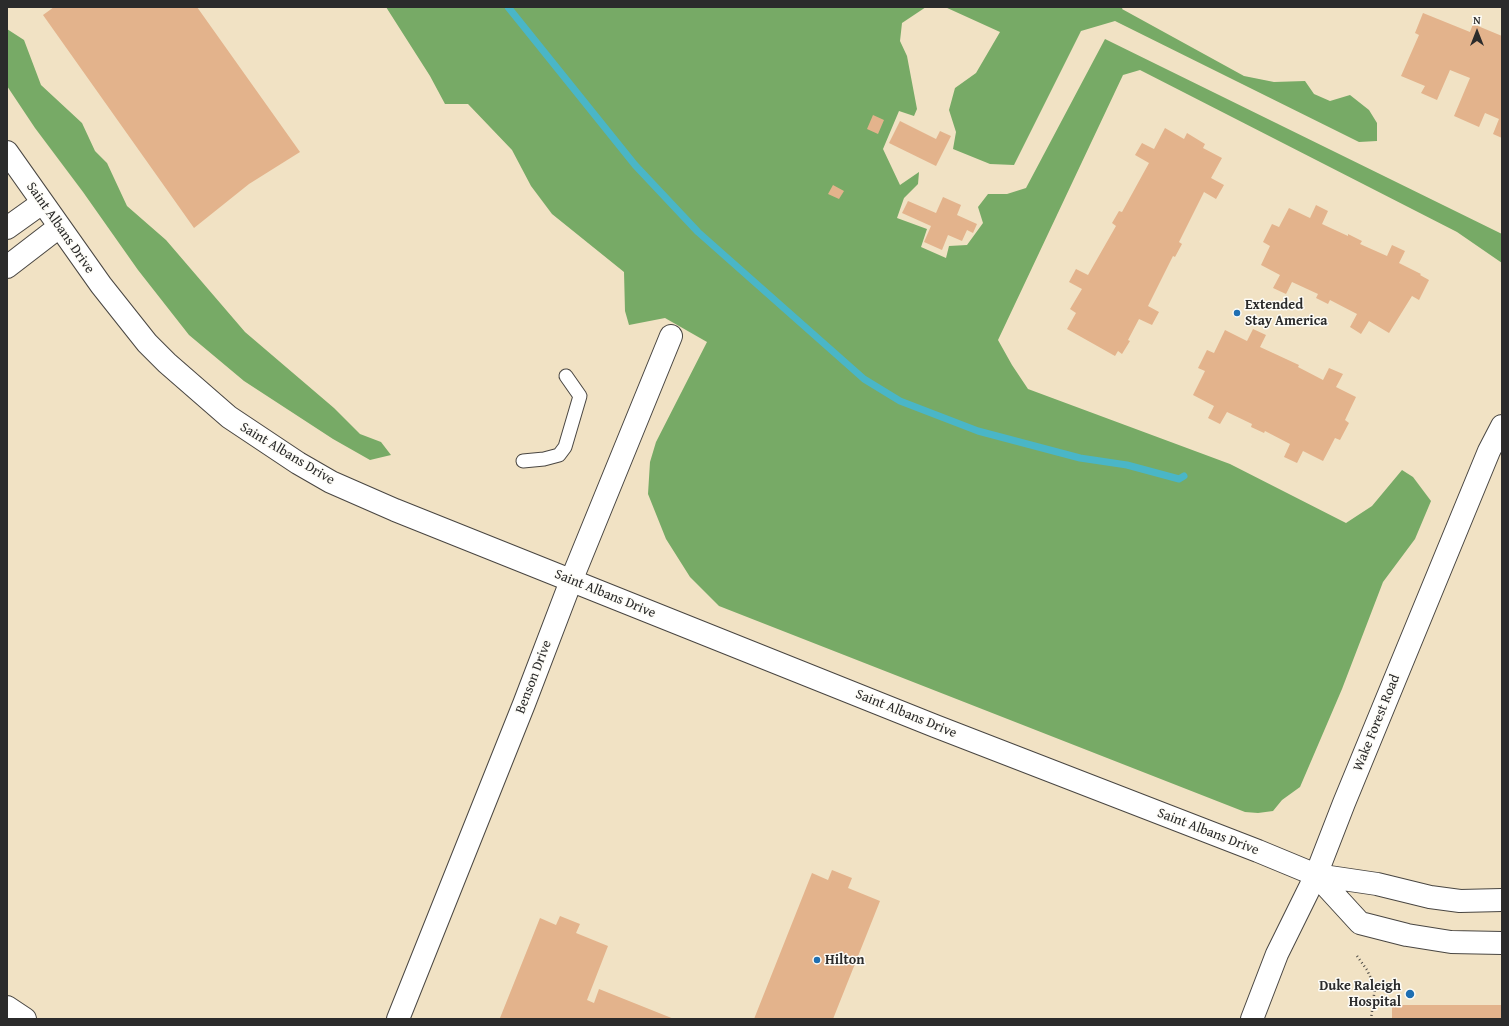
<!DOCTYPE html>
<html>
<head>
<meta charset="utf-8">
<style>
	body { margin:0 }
	#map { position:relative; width:1509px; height:1026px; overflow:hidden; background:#f1e2c4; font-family:"Gentium Book Plus",serif }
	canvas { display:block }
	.frame { position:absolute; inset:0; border:8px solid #2b2b2b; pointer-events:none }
	.north { position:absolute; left:1457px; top:12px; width:40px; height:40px; -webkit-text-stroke:3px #fdfcf7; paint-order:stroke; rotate:0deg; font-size:11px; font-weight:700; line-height:16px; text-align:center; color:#2b2b2b }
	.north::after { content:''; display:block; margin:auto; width:14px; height:18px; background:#2b2b2b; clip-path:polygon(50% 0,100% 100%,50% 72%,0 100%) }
</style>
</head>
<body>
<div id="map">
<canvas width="1509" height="1026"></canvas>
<div class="frame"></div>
<div class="north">N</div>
</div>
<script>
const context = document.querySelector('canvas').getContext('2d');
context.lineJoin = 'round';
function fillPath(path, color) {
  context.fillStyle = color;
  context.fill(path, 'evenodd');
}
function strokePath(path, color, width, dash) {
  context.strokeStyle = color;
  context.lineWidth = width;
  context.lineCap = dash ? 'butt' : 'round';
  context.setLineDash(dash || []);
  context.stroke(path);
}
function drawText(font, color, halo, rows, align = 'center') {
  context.font = font + ' "Gentium Book Plus",serif';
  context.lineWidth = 3;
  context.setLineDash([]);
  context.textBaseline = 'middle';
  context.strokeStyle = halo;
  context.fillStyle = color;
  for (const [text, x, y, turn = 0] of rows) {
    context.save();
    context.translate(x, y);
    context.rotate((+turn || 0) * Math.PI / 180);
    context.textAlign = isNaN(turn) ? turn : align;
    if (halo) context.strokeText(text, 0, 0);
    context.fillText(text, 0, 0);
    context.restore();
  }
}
const forest = new Path2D(`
	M386 7H926L902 23 900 41 907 56 917 109 914 116 899 111 883 149 900 185 919 172 918 184 904 198 897 218 927 229 921 247 946 258 949 246 967 245 983 223 978 207 988 194H1007L1026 188 1105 39 1502 234V263L1457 232 1140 70 1123 75 998 340 1012 365 1028 389 1230 464 1346 523 1372 506 1402 470 1413 477 1431 501 1415 539 1383 582 1342 689 1300 787 1282 800 1273 811 1258 813 1245 812 719 606 690 577 666 539 648 494 650 462 656 442 707 342 665 318 629 325 625 311 624 272 552 214 531 186 512 150 468 104H445L430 76Z
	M945 7H1086L1088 8 1089 7H1123L1122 9 1244 76 1274 82 1305 81 1314 94 1330 101 1350 95 1369 110 1377 123V141L1359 142 1115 21 1081 31 1014 165 990 164 953 149 956 132 949 110 955 88 976 73 1000 32Z
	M7 29 24 40 41 85 82 123 95 151 107 163 127 206 166 240 245 332 334 408 360 434 381 442 391 455 370 460 333 439 244 381 189 335 138 270 83 192 35 128 7 86Z`);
const stream = new Path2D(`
	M508 7 635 165 698 232 864 379 900 401 978 431 1080 458 1127 465 1179 479 1184 476`);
const building = new Path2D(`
	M54 7H197L300 152 249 184 194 228 43 15Z
	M1423 13 1470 32 1473 24 1502 36V138L1493 134 1499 119 1485 113 1479 127 1454 116 1470 78 1450 70 1437 100 1421 93 1425 86 1401 76 1419 35 1415 33Z
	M873 115 884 120 878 134 867 129Z
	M900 121 936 139 940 131 951 136 936 166 889 143Z
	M1165 128 1184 139 1187 133 1205 144 1203 148 1222 158 1211 178 1224 185 1216 199 1204 192 1179 242 1182 244 1175 257 1173 256 1148 306 1159 312 1152 325 1139 319 1128 340 1130 341 1122 354 1118 351 1115 356 1067 329 1076 313 1070 309 1082 289 1069 282 1076 269 1088 275 1116 226 1112 223 1119 211 1122 212 1149 163 1135 155 1142 143 1154 149Z
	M833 185 844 191 839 199 828 194Z
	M943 197 961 205 957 215 977 224 973 233 967 230 962 241 948 235 942 250 924 242 931 226 902 213 908 201 936 213Z
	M1316 205 1328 211 1322 224 1348 236V234L1362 241 1360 244 1387 256 1392 245 1405 251 1399 263 1421 274 1420 275 1429 280 1419 300 1412 296 1389 333 1369 321 1361 334 1350 327 1357 314 1330 300 1328 304 1316 298 1318 294 1292 282 1286 294 1273 288 1280 275 1261 265 1270 246 1263 242 1272 224 1279 227 1289 208 1310 218Z
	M1253 329 1266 335 1260 347 1299 365 1298 367 1323 380 1329 368 1343 374 1336 387 1356 397 1345 420 1349 423 1340 440 1335 438 1323 461 1303 451 1297 463 1284 457 1290 444 1265 431 1264 433 1251 427 1252 424 1227 412 1220 424 1208 418 1214 406 1193 395 1205 371 1198 368 1207 350 1214 353 1225 330 1247 341Z
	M832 870 852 878 848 888 880 901 833 1019H754L812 873 828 880Z
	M560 916 580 924 576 933 608 946 587 1000 594 1003 599 989 674 1019 500 1018 540 918 556 925Z
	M1392 1005H1502V1019H1392Z`);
const path = new Path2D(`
	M1357 956 1367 970 1375 987 1371 1019`);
const lane = new Path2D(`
	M523 461 544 459 559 455 565 447 580 396 566 376`);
const street = new Path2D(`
	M7 228 42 203
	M7 267 59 227
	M7 1007 25 1019
	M398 1019 524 704 571 581 671 336`);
const secondary = new Path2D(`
	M7 152 101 285 147 343 167 363 229 417 298 463 331 482 395 510 935 726 1258 851 1316 875 1377 884 1430 897 1460 901 1502 900
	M1316 875 1360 923 1407 935 1451 942 1502 943`);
const primary = new Path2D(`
	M1252 1019 1277 954 1316 875 1344 803 1489 451 1502 426`);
const markers = [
	[1237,313,4,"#1f6fb2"],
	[817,960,4,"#1f6fb2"],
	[1410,994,5,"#1f6fb2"]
];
const streetNames = [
	["Saint Albans Drive",60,228,55],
	["Saint Albans Drive",287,454,31],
	["Saint Albans Drive",605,594,22],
	["Benson Drive",534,677,-69],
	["Saint Albans Drive",906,714,22],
	["Wake Forest Road",1377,723,-68],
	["Saint Albans Drive",1208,832,21]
];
const poiNames = [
	["Extended",1245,305],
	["Stay America",1245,321],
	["Hilton",825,960],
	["Duke Raleigh",1401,986,"right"],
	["Hospital",1401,1002,"right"]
];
fillPath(forest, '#7a6');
strokePath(stream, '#4ab6c7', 7);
fillPath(building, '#e3b38c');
strokePath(lane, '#494642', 15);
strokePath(street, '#494642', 24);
strokePath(secondary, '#494642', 24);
strokePath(primary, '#494642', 24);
strokePath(path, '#494642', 2.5, [1, 3]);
strokePath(lane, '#fff', 13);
strokePath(street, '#fff', 22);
strokePath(secondary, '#fff', 22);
strokePath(primary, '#fff', 22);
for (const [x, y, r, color] of markers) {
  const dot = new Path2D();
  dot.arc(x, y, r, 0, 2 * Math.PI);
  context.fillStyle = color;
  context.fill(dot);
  strokePath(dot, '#fdfcf7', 1.5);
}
drawText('14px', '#2b2b2b', '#fdfcf7', streetNames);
drawText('bold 14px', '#2b2b2b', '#fdfcf7', poiNames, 'left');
</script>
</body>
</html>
